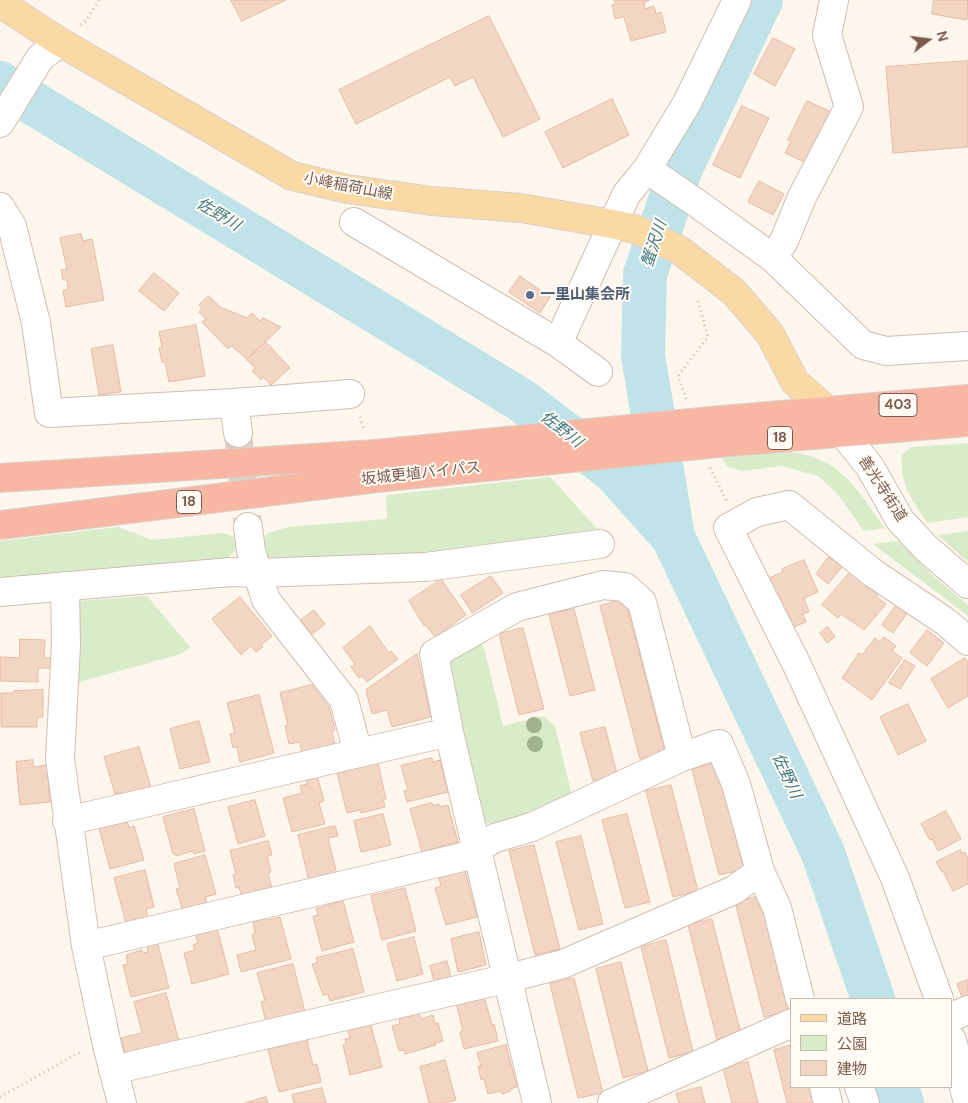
<!DOCTYPE html>
<html>
<head>
<meta charset="utf-8">
<style>
	body { margin:0 }
	#map { position:relative; width:968px; height:1103px; overflow:hidden; background:#fdf6ec; font-family:"DM Sans","Noto Sans JP",sans-serif }
	canvas { display:block }
	.legend { position:absolute; left:790px; top:998px; width:162px; height:90px; box-sizing:border-box; background:#fffaf3; border:1px solid #cabbb1; margin:0; padding:6px 9px; list-style:none; font-size:15px; color:#7a5c4d }
	.legend li { display:flex; align-items:center; gap:10px; height:25px }
	.legend b { width:25px; border:1px solid #cabbb1 }
	.north { position:absolute; left:903px; top:15px; width:50px; height:50px; -webkit-text-stroke:4px #fffaf3; paint-order:stroke; rotate:75deg; font-size:14px; font-weight:700; line-height:20px; text-align:center; color:#7a5c4d }
	.north::after { content:''; display:block; margin:auto; width:18px; height:22px; background:#7a5c4d; clip-path:polygon(50% 0,100% 100%,50% 72%,0 100%) }
</style>
</head>
<body>
<div id="map">
<canvas width="968" height="1103"></canvas>
<ul class="legend">
<li><b style="height:6px;background:#fbd9a5"></b>道路</li>
<li><b style="height:14px;background:#d8ecc9"></b>公園</li>
<li><b style="height:14px;background:#f3d5c3"></b>建物</li>
</ul>
<div class="north">N</div>
</div>
<script>
const context = document.querySelector('canvas').getContext('2d');
context.lineJoin = 'round';
function fillPath(path, color) {
  context.fillStyle = color;
  context.fill(path, 'evenodd');
}
function strokePath(path, color, width, dash) {
  context.strokeStyle = color;
  context.lineWidth = width;
  context.lineCap = dash ? 'butt' : 'round';
  context.setLineDash(dash || []);
  context.stroke(path);
}
function drawText(font, color, halo, rows, align = 'center') {
  context.font = font + ' "DM Sans","Noto Sans JP",sans-serif';
  context.lineWidth = 4;
  context.setLineDash([]);
  context.textBaseline = 'middle';
  context.strokeStyle = halo;
  context.fillStyle = color;
  for (const [text, x, y, turn = 0] of rows) {
    context.save();
    context.translate(x, y);
    context.rotate((+turn || 0) * Math.PI / 180);
    context.textAlign = isNaN(turn) ? turn : align;
    if (halo) context.strokeText(text, 0, 0);
    context.fillText(text, 0, 0);
    context.restore();
  }
}
const green = new Path2D(`
	M968 443V517L928 523C912 501 899 483 902 454L911 447Z
	M779 451C840 455 852 483 885 528L864 531 837 493 818 476 782 466 742 471 728 467 722 458Z
	M550 477 603 535 431 556 281 564 268 557 264 542 266 534 288 527 387 519 386 495Z
	M118 527 152 540 224 533 234 537 236 550 225 560 0 580V541Z
	M968 531V562L938 535Z
	M898 541 932 575 968 605V616L873 544Z
	M147 596 190 647 181 654 72 684 77 601Z
	M479 641 484 648 503 726 543 716 555 726 572 796 524 818 492 826 485 822 447 660Z`);
const river = new Path2D(`
	M0 83 521 400 614 471 673 537 823 853 873 999
	M673 537 643 355 645 274 681 168 761 0
	M897 1087 902 1103`);
const building = new Path2D(`
	M231 0H286L242 21Z
	M614 0H650L644 2 645 9 654 6 656 14 661 12 666 32 631 41 624 17 615 19 612 5 616 4Z
	M934 0H968L967 20 932 14Z
	M489 16 540 119 503 137 473 77 455 86 450 77 356 124 339 90Z
	M773 38 795 49 775 86 754 74Z
	M968 61V147L893 153 886 67Z
	M612 99 629 135 563 168 545 132Z
	M807 101 834 113 809 164 785 153 791 141 788 140Z
	M742 106 769 118 740 178 713 165Z
	M759 181 784 194 773 215 748 202Z
	M81 234 83 241 92 239 104 300 66 307 63 291 68 289 67 280H63L61 270 67 269 60 238Z
	M154 273 179 293 164 311 139 291Z
	M520 276 550 297 540 313 509 292Z
	M209 296 220 307 247 318 252 313 260 321 263 318 281 327 247 359 231 346 228 349 202 322 206 319 199 312 202 309 199 305Z
	M196 325 205 376 169 382 165 362H162L159 348 162 347 159 332Z
	M266 342 290 368 271 385 263 377 261 380 252 371 255 368 247 360Z
	M113 345 121 392 99 395 91 349Z
	M829 557 842 567 828 584 816 574Z
	M804 560 818 592 804 598 809 612 803 614 806 622 791 628 769 578 783 572 782 569Z
	M851 571 878 594 876 596 886 604 864 630 841 614 838 618 822 605Z
	M491 576 503 593 472 613 461 595Z
	M441 579 466 615 435 637 426 625 424 626 409 601Z
	M240 597 272 636 261 645 263 647 256 652 251 646 241 655 212 619Z
	M625 599 665 752 640 759 600 606Z
	M897 604 908 612 893 633 882 625Z
	M574 609 595 690 570 696 549 615Z
	M314 610 325 624 311 635 301 620Z
	M370 626 389 653 391 651 398 659 367 682 362 676 359 678 351 667 355 664 343 648Z
	M828 627 835 637 827 643 820 633Z
	M523 628 544 709 519 715 499 634Z
	M927 630 944 643 927 666 910 653Z
	M884 637 896 646 892 651 902 658 872 700 842 678 859 653 862 655 875 638 880 642Z
	M20 639 45 640 44 658H51V668H38V682L0 681V657L19 658Z
	M417 654 431 717 392 727 387 710 372 714 366 690Z
	M965 658 968 662V696L948 708 931 679Z
	M905 660 915 666 900 689 889 683Z
	M312 685 329 707 335 730 332 731 335 745 302 753 300 742 289 744 285 726 288 725 280 693Z
	M43 690V717H37V727H1V693H14V691Z
	M259 695 274 753 240 762 237 747 233 748 230 734 235 733 227 703Z
	M908 704 926 741 898 755 880 717Z
	M199 721 210 762 180 769 170 729Z
	M605 727 617 774 593 781 580 733Z
	M139 747 151 788 122 794V792L115 794 104 757Z
	M432 758 433 762 440 760 448 792 407 802 404 791 408 790 401 766Z
	M33 760V767L47 765 50 802 20 805 16 762Z
	M378 763 386 799H383L385 807 361 813 360 810 347 813 337 773Z
	M717 763 744 869 719 875 692 769Z
	M317 775 324 801 319 803 325 824 292 832 283 798 302 793 300 786 307 784 305 778Z
	M671 785 698 891 673 897 646 791Z
	M255 800 265 836 238 844 228 807Z
	M432 803 433 806 439 804 440 807 448 805 458 842 422 852 410 809Z
	M194 809 205 851 194 854 193 851 176 856 175 854H173L163 817Z
	M946 811 961 839 938 851 932 839 930 840 921 824Z
	M383 814 391 845 361 852 354 821Z
	M627 814 650 902 625 908 602 820Z
	M127 820 129 828 134 826 144 860 110 869 99 828Z
	M335 826 338 836 328 838 337 874 309 881 298 835Z
	M581 836 603 924 579 930 556 842Z
	M268 841 272 855 267 856 271 872 268 873 272 889 242 897 239 887 236 888 233 875 236 874 230 851Z
	M534 845 560 949 535 955 509 851Z
	M961 850 962 853 965 852 968 859V884L953 891 943 871H941L936 862Z
	M205 855 216 894 205 897 207 904 183 911 176 889 180 888 174 864Z
	M145 870 154 907 146 909 148 917 126 923 114 878Z
	M465 871 477 917 446 925 435 888 441 886 439 878Z
	M405 888 416 931 382 940 371 896Z
	M760 896 789 1011 764 1017 735 902Z
	M343 901 354 942 322 951 313 916 318 915 316 909Z
	M266 916 267 920 280 917 291 959 241 972 237 955 256 950 252 935 255 934 253 919Z
	M712 919 741 1034 717 1040 688 925Z
	M217 928 229 974 192 984 184 953 195 950 193 945 198 943 195 934Z
	M479 932 486 965 458 972 451 939Z
	M414 937 423 974 397 981 387 944Z
	M666 940 693 1052 669 1058 641 947Z
	M157 941 169 988 131 997 123 965 128 964 126 955 142 950 143 953 148 952 147 944Z
	M353 949 364 992 330 1001 328 994 323 995 312 964 317 963 316 958Z
	M447 961 451 977 434 981 430 966Z
	M621 962 648 1071 623 1078 596 969Z
	M293 964 305 1012 266 1022 261 1002 265 1001 257 973Z
	M574 978 603 1093 578 1098 550 984Z
	M968 980V998L963 1000 957 984Z
	M166 993 179 1041 125 1055 121 1038 142 1033 134 1002Z
	M484 996 492 1025 494 1024 498 1041 464 1049 460 1032 463 1031 456 1003Z
	M419 1014 421 1019 433 1015 435 1024 438 1023 443 1041 435 1043 436 1045 405 1054 404 1050 399 1051 392 1026 400 1024 399 1020Z
	M371 1025 382 1067 350 1075 343 1045 346 1044 345 1039 350 1038 348 1031Z
	M307 1040 313 1065 317 1064 321 1082 279 1092 268 1050Z
	M506 1045 517 1087 510 1089 511 1091 502 1094 501 1091 488 1094 484 1079 481 1080 478 1066H481L477 1053Z
	M792 1045V1087H809L813 1103H787L774 1050Z
	M445 1060 456 1100 445 1103H429L420 1067Z
	M748 1062 758 1103H732L723 1068Z
	M701 1087 705 1103H679L676 1094Z
	M322 1088 326 1103H294L292 1095Z
	M266 1097 268 1103H245Z`);
const minorTunnel = new Path2D(`
	M238 433 248 527`);
const path = new Path2D(`
	M81 25 86 21 99 0
	M686 399 678 376 708 337 698 301
	M360 417 364 430
	M710 468 727 501
	M0 1097 82 1051`);
const minor = new Path2D(`
	M0 123 40 58 60 42
	M647 169 695 202 773 258 863 345 886 351 968 346
	M0 207 12 226 36 323 49 413 234 403 350 394
	M354 222 558 343 598 372
	M773 258 784 241 802 197 849 107 827 35 834 0
	M558 343 626 195 647 169 687 103 737 0
	M234 403 238 433
	M842 432 870 467 900 520 926 548 968 584
	M248 527 251 551 266 600 344 700 358 753
	M65 586 66 645 60 759 86 946 107 1045 122 1103
	M0 592 231 572 257 573 426 567 600 544
	M67 821 449 732
	M86 946 463 857 495 838 532 827 682 757
	M939 999 895 878 797 665 728 528 757 512 789 505 873 573 946 622 968 641
	M952 1017 968 1010
	M952 1040 968 1103
	M113 1070 509 978 563 964 734 890 760 871
	M824 1087 828 1103
	M859 1087 865 1103
	M537 1103 449 732 434 654 517 607 603 585 625 587 642 602 682 757 719 744 736 784 760 871 777 908 800 999
	M612 1103 792 1023`);
const major = new Path2D(`
	M0 3 60 42 292 176 347 189 432 201 521 208 612 224 635 229 678 249 734 292 770 334 795 382 828 411 838 426`);
const highway = new Path2D(`
	M711 421 968 399
	M718 443 968 422
	M0 478 375 454
	M0 525 377 478`);
const highwayBridge = new Path2D(`
	M375 454 711 421
	M377 478 718 443`);
const trees = [
	[534,725],
	[535,744]
];
const markers = [
	[530,295,5,"#5c6f8a"]
];
const shields = [
	[898,405,38],
	[780,438,25],
	[189,502,25]
];
const shieldNames = [
	["403",898,405],
	["18",780,438],
	["18",189,502]
];
const streetNames = [
	["小峰稲荷山線",348,187,11],
	["坂城更埴バイパス",421,474,-6],
	["善光寺街道",882,489,57]
];
const serviceNames = [
	["一里山集会所",540,295]
];
const waterNames = [
	["佐野川",218,215,31],
	["蟹沢川",655,244,-72],
	["佐野川",561,430,38],
	["佐野川",786,776,65]
];
fillPath(green, '#d8ecc9');
strokePath(river, '#bfe3e8', 44);
fillPath(building, '#f3d5c3');
strokePath(building, '#e6bba3', 1);
strokePath(minorTunnel, '#dcd0c4', 28, [28, 14]);
strokePath(minor, '#d1beb0', 30);
strokePath(major, '#dad1cd', 30);
strokePath(highway, '#dad1cd', 30);
strokePath(path, '#d9b8a5', 3, [1, 4]);
strokePath(minor, '#fff', 28);
strokePath(major, '#fbd9a5', 28);
strokePath(highway, '#f7b7a3', 28);
strokePath(highwayBridge, '#dad1cd', 30, []);
strokePath(highwayBridge, '#f7b7a3', 28);
context.fillStyle = '#a0b28e';
for (const [x, y] of trees) {
  context.beginPath();
  context.arc(x, y, 8, 0, 2 * Math.PI);
  context.fill();
}
for (const [x, y, r, color] of markers) {
  const dot = new Path2D();
  dot.arc(x, y, r, 0, 2 * Math.PI);
  context.fillStyle = color;
  context.fill(dot);
  strokePath(dot, '#fffaf3', 2);
}
for (const [x, y, w] of shields) {
  const box = new Path2D();
  box.roundRect(x - w / 2, y - 11.5, w, 23, 4);
  context.fillStyle = '#fffaf3';
  context.fill(box);
  strokePath(box, '#7a5c4d', 1);
}
drawText('bold 14px', '#7a5c4d', null, shieldNames);
drawText('15px', '#7a5c4d', '#fffaf3', streetNames);
drawText('bold 15px', '#4e5e75', '#fffaf3', serviceNames, 'left');
drawText('italic 16px', '#437c86', '#fffaf3', waterNames);
</script>
</body>
</html>
